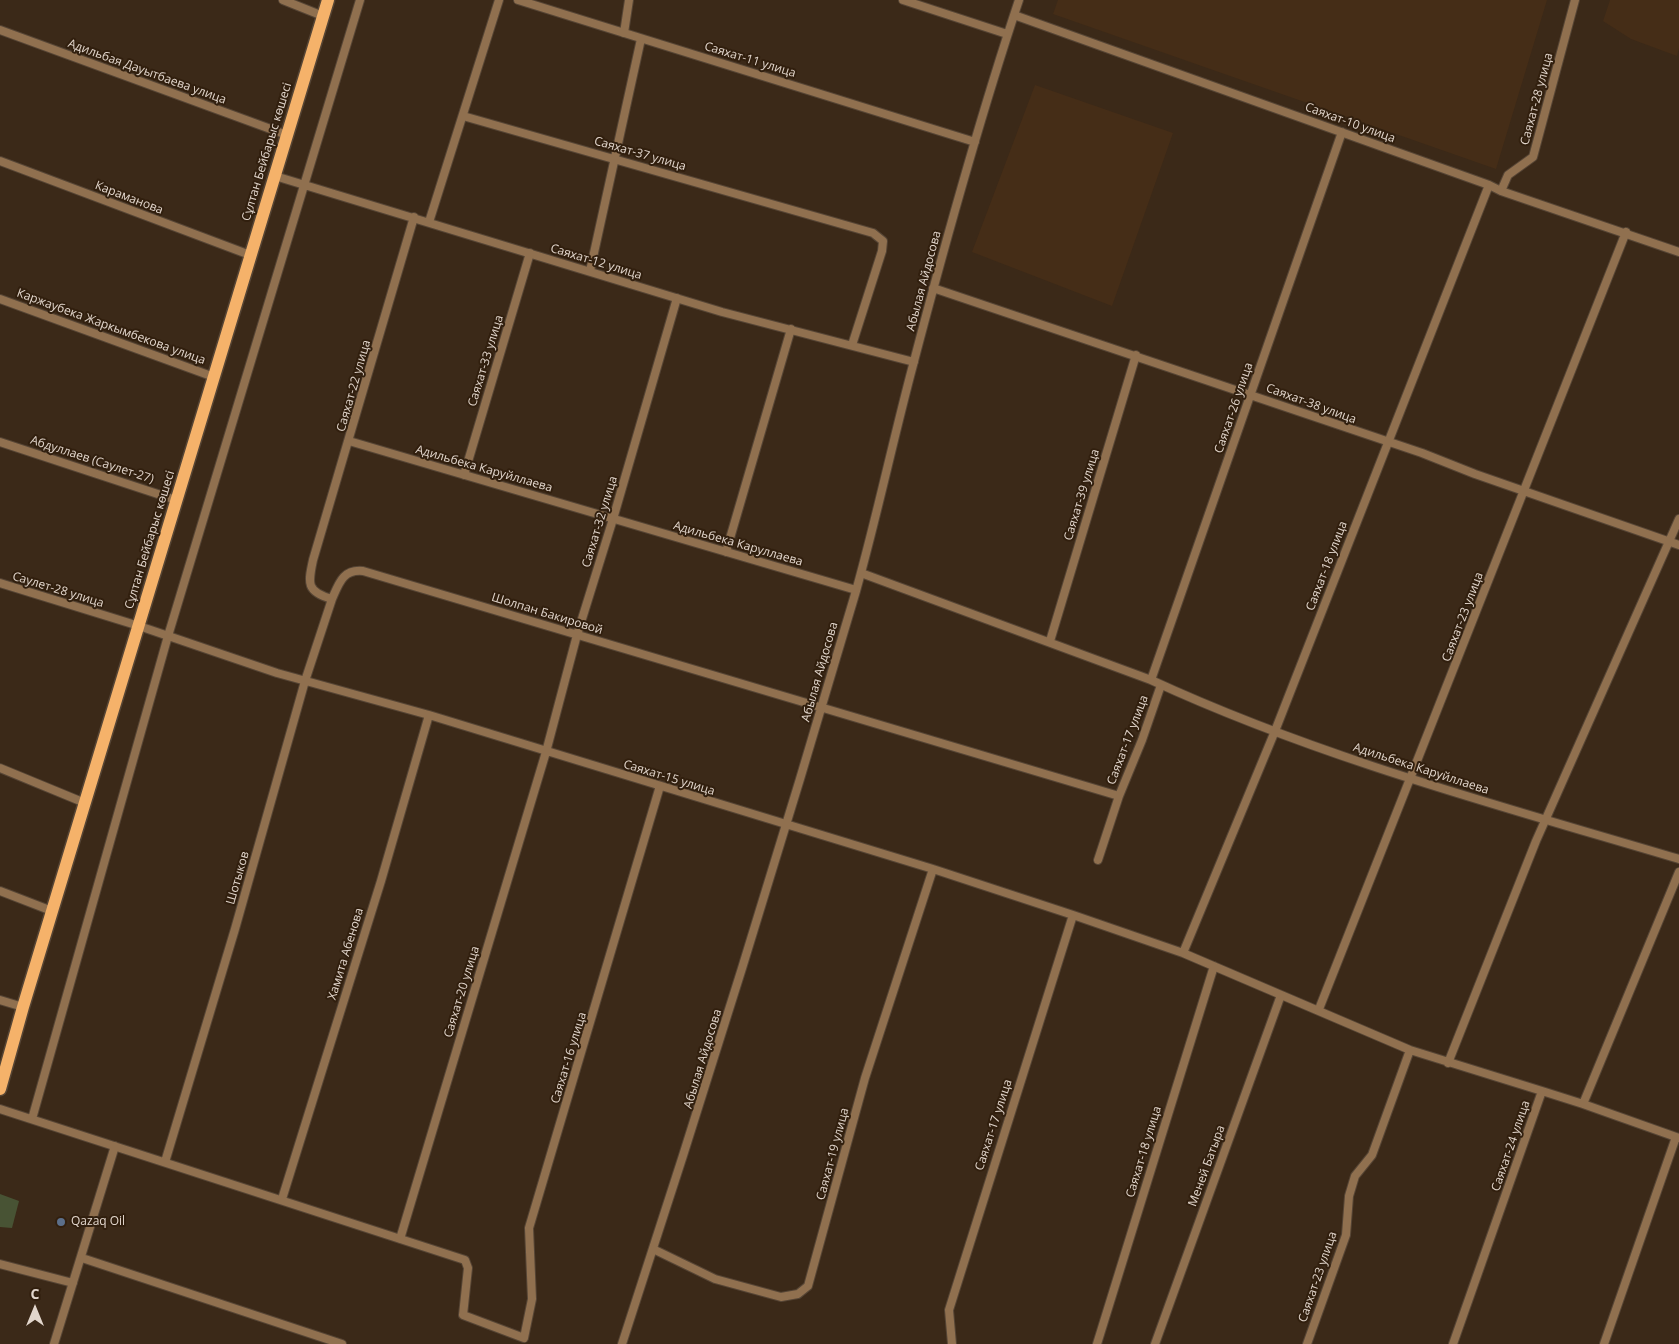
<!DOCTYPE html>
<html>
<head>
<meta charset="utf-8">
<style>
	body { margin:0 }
	#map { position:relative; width:1679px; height:1344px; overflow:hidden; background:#3b2918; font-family:"Open Sans",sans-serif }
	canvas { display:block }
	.north { position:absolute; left:10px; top:1284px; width:50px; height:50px; -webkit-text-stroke:4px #311f0e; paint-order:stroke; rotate:0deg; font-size:14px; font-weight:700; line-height:20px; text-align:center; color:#e2d6cc }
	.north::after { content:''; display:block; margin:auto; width:18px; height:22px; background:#e2d6cc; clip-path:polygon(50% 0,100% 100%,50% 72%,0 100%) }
</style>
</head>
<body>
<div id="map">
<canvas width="1679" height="1344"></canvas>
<div class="north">С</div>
</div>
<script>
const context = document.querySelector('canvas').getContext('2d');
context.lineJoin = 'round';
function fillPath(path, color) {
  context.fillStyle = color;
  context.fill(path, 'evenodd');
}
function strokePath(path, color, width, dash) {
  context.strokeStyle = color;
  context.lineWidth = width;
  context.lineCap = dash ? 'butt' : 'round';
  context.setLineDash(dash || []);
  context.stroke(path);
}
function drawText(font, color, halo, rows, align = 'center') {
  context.font = font + ' "Open Sans",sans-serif';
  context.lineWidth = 4;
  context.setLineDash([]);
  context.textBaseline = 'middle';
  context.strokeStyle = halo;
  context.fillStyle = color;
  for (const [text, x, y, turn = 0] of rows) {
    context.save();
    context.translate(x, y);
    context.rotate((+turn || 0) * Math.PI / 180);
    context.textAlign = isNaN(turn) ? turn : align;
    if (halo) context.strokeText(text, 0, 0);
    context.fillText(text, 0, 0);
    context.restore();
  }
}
const built = new Path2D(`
	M1058 0H1547L1496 169 1053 14Z
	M1610 0H1679V48L1677 56 1631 39 1603 21Z
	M1035 85 1173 133 1112 306 972 252Z`);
const green = new Path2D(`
	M0 1194 19 1201 12 1228 0 1227Z`);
const minor = new Path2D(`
	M283 0 323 16
	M518 0 975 142
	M903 0 1007 34
	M1014 15 1489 185 1501 191 1679 252
	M0 30 287 135
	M624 33 629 0
	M463 116 873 233 883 241 882 251 852 345
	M1342 132 1151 680C1320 758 1501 806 1679 859
	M0 161 250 255
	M275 176 722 312 914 362
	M1501 191 1508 175 1533 157 1575 0
	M414 217 313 560C308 583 306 592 332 599 339 583 343 569 363 571L1119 796
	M429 222 499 0
	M590 271 641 39
	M933 288 1422 453 1475 474 1679 545
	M0 299 214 377
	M349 441 856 590
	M0 442 176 500
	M464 475 530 253
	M726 552 791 329
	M861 573 1151 680
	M0 583 139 626 277 673 429 715 933 869 1073 915 1183 953 1410 1050 1542 1091
	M1050 641 1136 355
	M0 768 85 803
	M1098 860 1119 796 1142 740 1161 685
	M0 891 52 911
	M1183 953 1275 731 1489 185
	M0 1000 23 1007
	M1319 1009 1626 232
	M1448 1063 1536 841 1679 519
	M1583 1104 1679 1138
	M0 1109 465 1260 468 1268 463 1315 524 1338 532 1299 529 1228 660 786
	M32 1119 168 636 360 0
	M165 1162 235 929 305 681 332 599
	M282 1199 381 881 429 715
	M400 1239 546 752 577 635 613 519 677 298
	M653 1249 715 1279 781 1297 798 1294 808 1286 865 1078 933 869
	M82 1258 342 1344
	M0 1264 73 1283
	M54 1344 115 1146
	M622 1344C704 1094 782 843 856 591 877 516 893 440 913 365 945 243 979 120 1019 0
	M952 1344 949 1310 1073 915
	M1097 1344 1214 966
	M1155 1344 1281 995
	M1307 1344 1346 1235 1349 1196 1355 1176 1372 1155 1410 1050
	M1453 1344 1542 1091 1583 1104 1679 872
	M1604 1344 1676 1137`);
const primary = new Path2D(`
	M0 1089 23 1007 328 0`);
const markers = [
	[61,1222,5,"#5c6f8a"]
];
const streetNames = [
	["Саяхат-11 улица",750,60,17],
	["Адильбая Дауытбаева улица",147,72,20],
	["Саяхат-28 улица",1537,99,-75],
	["Саяхат-10 улица",1350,123,20],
	["Сұлтан Бейбарыс көшесі",267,152,-73],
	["Саяхат-37 улица",640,154,16],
	["Караманова",129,198,21],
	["Саяхат-12 улица",596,262,17],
	["Абылая Айдосова",924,281,-75],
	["Каржаубека Жаркымбекова улица",111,327,20],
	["Саяхат-33 улица",486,361,-73],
	["Саяхат-22 улица",354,386,-74],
	["Саяхат-38 улица",1311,404,20],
	["Саяхат-26 улица",1234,408,-71],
	["Абдуллаев (Саулет-27)",92,460,18],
	["Адильбека Каруйллаева",484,469,16],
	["Саяхат-39 улица",1082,495,-73],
	["Саяхат-32 улица",600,522,-73],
	["Сұлтан Бейбарыс көшесі",150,540,-73],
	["Адильбека Каруллаева",738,544,16],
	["Саяхат-18 улица",1327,566,-69],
	["Саулет-28 улица",58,590,17],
	["Шолпан Бакировой",547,614,17],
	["Саяхат-23 улица",1463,617,-69],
	["Абылая Айдосова",820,672,-74],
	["Саяхат-17 улица",1128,740,-69],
	["Адильбека Каруйллаева",1421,769,18],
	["Саяхат-15 улица",669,778,17],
	["Шотыков",238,878,-74],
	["Хамита Абенова",346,954,-73],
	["Саяхат-20 улица",462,992,-73],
	["Саяхат-16 улица",569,1058,-73],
	["Абылая Айдосова",703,1059,-73],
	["Саяхат-17 улица",994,1125,-72],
	["Саяхат-24 улица",1511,1146,-71],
	["Саяхат-18 улица",1144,1152,-73],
	["Саяхат-19 улица",833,1154,-75],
	["Меней Батыра",1207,1166,-70],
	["Саяхат-23 улица",1318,1277,-71]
];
const poiNames = [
	["Qazaq Oil",71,1222]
];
fillPath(built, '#452d17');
fillPath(green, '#485334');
strokePath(minor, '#564535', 10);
strokePath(primary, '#564535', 15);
strokePath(minor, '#90704f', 8);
strokePath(primary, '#f5b26a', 12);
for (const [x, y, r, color] of markers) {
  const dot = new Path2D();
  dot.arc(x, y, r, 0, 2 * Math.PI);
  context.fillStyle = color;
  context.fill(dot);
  strokePath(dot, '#311f0e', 2);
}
drawText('12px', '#e2d6cc', '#311f0e', streetNames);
drawText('12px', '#e2d6cc', '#311f0e', poiNames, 'left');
</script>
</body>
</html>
